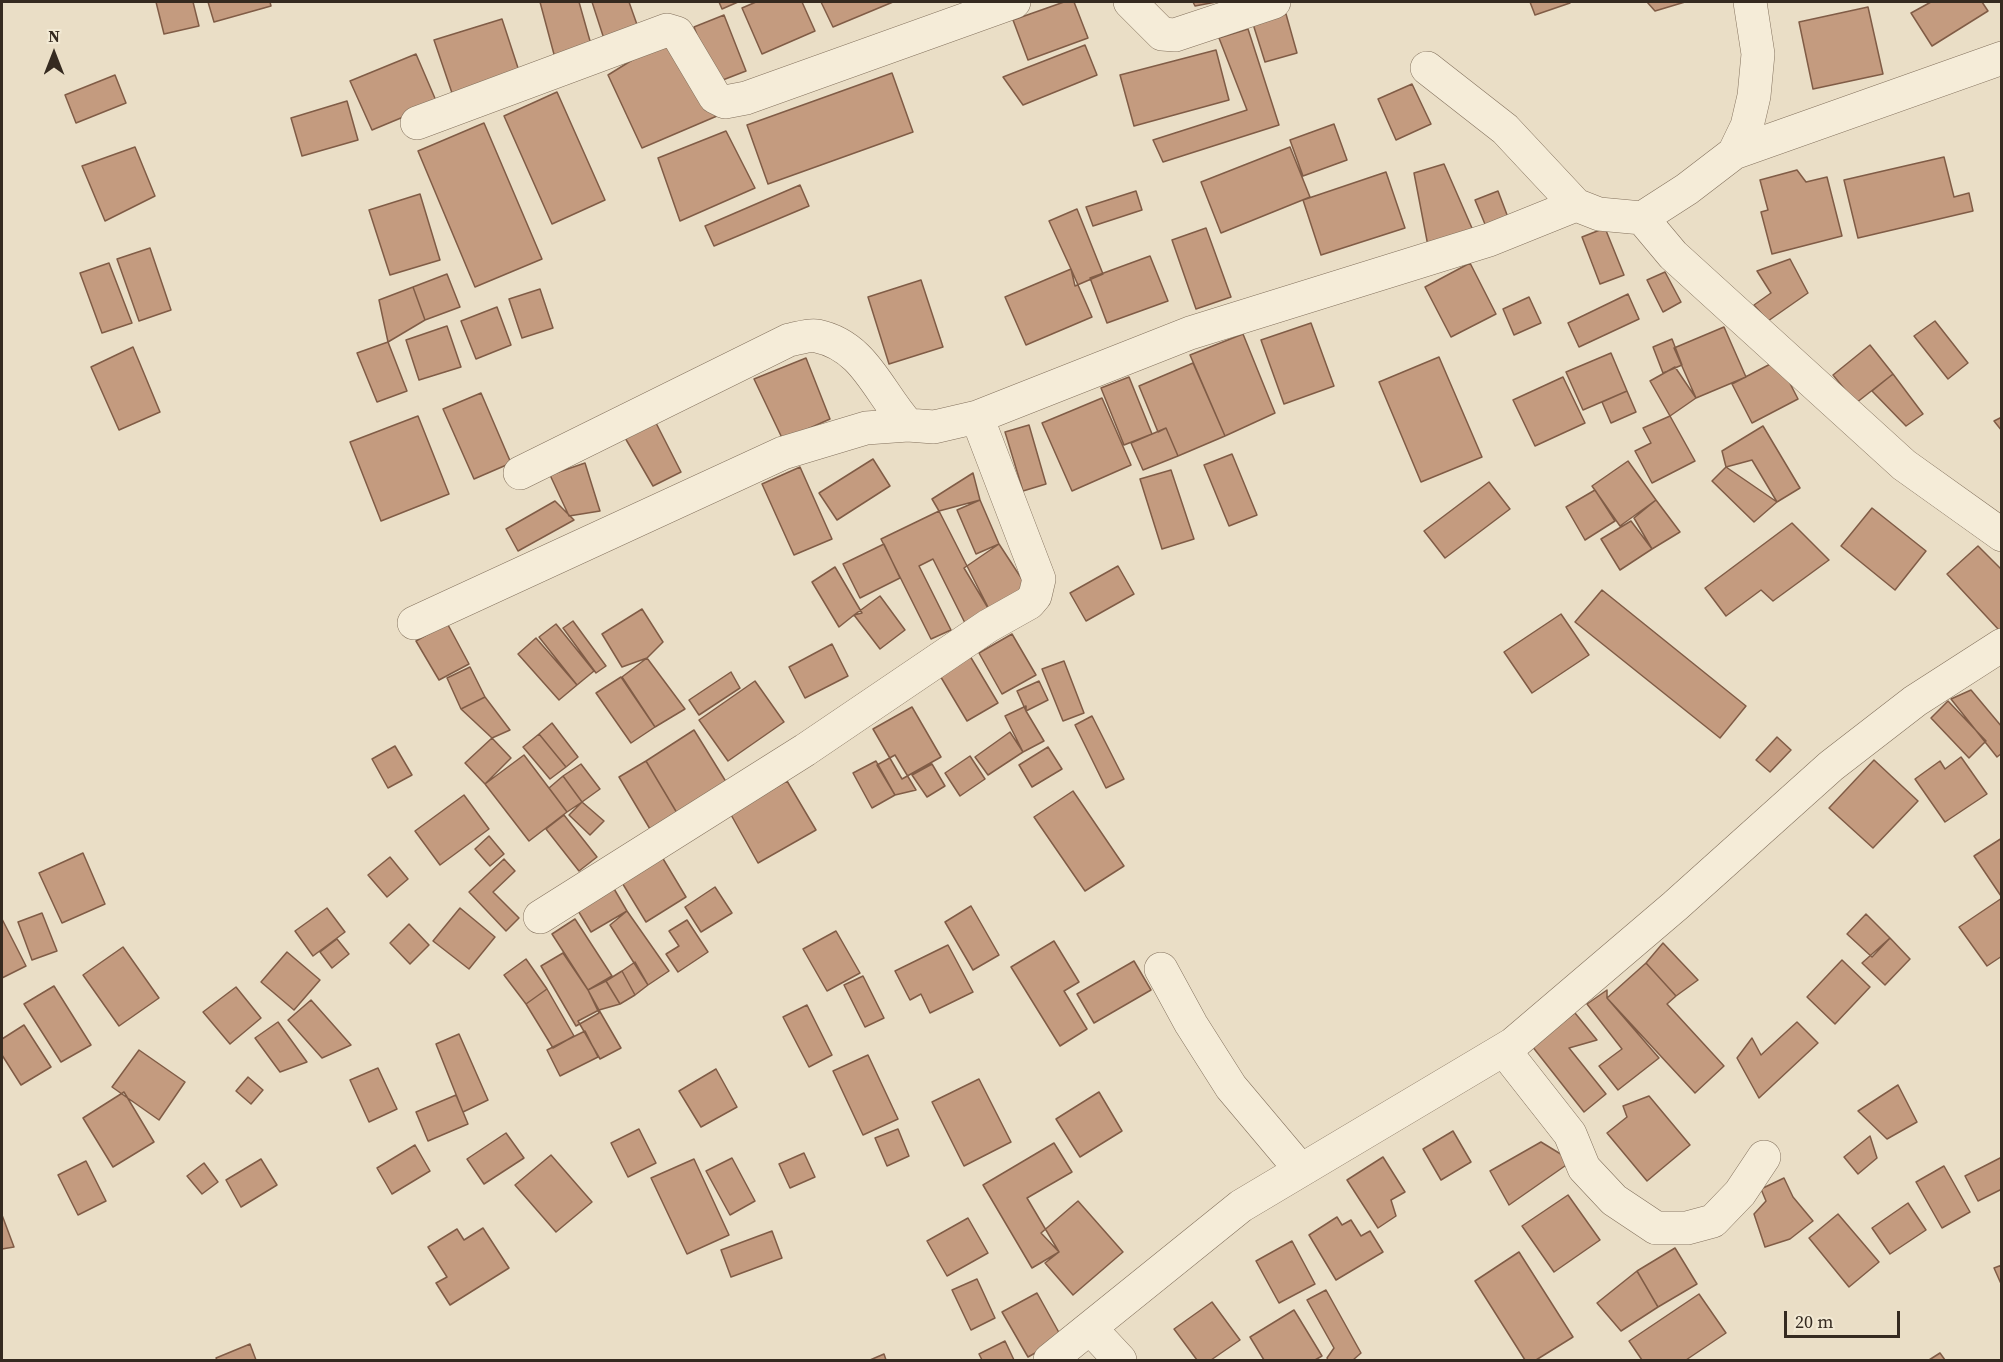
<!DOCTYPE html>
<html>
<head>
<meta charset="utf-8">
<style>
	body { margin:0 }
	#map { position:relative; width:2003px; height:1362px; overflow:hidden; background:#eadec6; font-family:"Source Serif 4",serif }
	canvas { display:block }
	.frame { position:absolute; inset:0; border:3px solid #352a20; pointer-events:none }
	.north { position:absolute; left:24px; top:24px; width:60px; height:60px; -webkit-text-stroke:4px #f2e9d4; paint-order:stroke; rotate:0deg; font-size:16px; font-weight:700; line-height:24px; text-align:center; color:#352a20 }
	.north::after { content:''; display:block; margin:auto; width:21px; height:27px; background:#352a20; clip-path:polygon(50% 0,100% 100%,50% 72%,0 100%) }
	.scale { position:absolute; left:1784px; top:1311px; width:116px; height:27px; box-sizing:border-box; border:3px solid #352a20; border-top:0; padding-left:8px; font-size:18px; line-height:21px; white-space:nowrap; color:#352a20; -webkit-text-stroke:4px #f2e9d4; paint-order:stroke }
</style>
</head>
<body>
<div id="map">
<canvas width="2003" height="1362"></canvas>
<div class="frame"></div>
<div class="north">N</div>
<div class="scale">20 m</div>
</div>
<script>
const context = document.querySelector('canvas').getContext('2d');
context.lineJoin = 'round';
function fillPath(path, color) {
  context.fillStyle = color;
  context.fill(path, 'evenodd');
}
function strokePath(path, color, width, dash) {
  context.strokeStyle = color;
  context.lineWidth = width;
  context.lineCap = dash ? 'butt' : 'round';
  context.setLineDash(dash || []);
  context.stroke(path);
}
const building = new Path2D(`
	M156 2H193L199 26 164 34Z
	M208 2H270L271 6 214 22Z
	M540 2H579L592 48 555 58Z
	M592 2H629L640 33 606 45Z
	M719 2H738L722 9Z
	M756 2H802L815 31 762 54 742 8Z
	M821 2H893L833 27Z
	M1064 2H1074L1088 38 1028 60 1013 20Z
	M1193 2H1216L1195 6Z
	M1530 2H1570V3L1535 15Z
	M1647 2H1685L1655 11Z
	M1931 2H1982L1988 11 1932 46 1911 13Z
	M1868 7 1883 74 1813 89 1799 22Z
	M1286 14 1297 53 1265 62 1253 24Z
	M724 15 746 71 715 83 694 27Z
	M502 19 519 71 452 93 434 40Z
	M1248 29 1279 125 1163 162 1153 140 1247 110 1219 38Z
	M671 36 717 116 642 148 608 75Z
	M1085 45 1097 75 1023 105 1003 77Z
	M1216 50 1229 100 1134 126 1120 75Z
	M416 54 437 103 372 130 350 81Z
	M892 73 913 132 768 184 747 125Z
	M115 75 126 103 76 123 65 95Z
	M1412 84 1431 124 1396 140 1378 99Z
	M557 92 605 200 552 224 504 116Z
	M347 101 358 140 302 156 291 118Z
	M484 123 542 259 475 287 418 151Z
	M1334 124 1347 160 1303 176 1290 140Z
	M726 131 755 188 680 221 658 158Z
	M135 147 155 196 105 221 82 166Z
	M1290 147 1310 197 1221 233 1201 182Z
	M1944 157 1954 197 1969 193 1973 211 1858 238 1844 180Z
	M1444 164 1475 235 1428 246 1414 173Z
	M1797 170 1806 182 1827 177 1842 236 1772 254 1761 212 1768 210 1760 180Z
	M1386 172 1405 228 1321 255 1303 200Z
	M800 185 809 206 714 246 705 226Z
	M1136 191 1142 210 1093 226 1086 207Z
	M1498 191 1509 220 1487 229 1475 200Z
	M420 194 440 260 390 275 369 210Z
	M1077 209 1103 274 1075 286 1071 269 1049 221Z
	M1206 228 1231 297 1196 309 1172 240Z
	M1605 228 1624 275 1600 284 1582 237Z
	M150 248 171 310 139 321 117 259Z
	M1150 256 1168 301 1107 323 1090 278Z
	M1790 259 1808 293 1768 321 1754 305 1771 293 1757 271Z
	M109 263 132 323 102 333 80 273Z
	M1470 263 1496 314 1451 337 1425 287Z
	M1071 269 1092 317 1026 345 1005 297Z
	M1665 272 1681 302 1663 312 1647 280Z
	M447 274 460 307 425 320 413 287Z
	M921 280 943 347 889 364 868 297Z
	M413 287 425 320 388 342 379 300Z
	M540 289 553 328 522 338 509 299Z
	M1628 294 1639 319 1579 347 1568 323Z
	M1529 297 1541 323 1514 335 1503 309Z
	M497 307 511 345 476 359 461 321Z
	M1935 321 1968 363 1948 379 1914 336Z
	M1311 323 1334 386 1284 404 1261 340Z
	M447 326 461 367 419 380 406 340Z
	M1724 327 1746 377 1696 398 1674 348Z
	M1243 334 1275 413 1225 436 1190 355Z
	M1672 339 1682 365 1663 373 1653 347Z
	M388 342 407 391 377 402 357 353Z
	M1870 345 1893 374 1856 403 1833 375Z
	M133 347 160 412 119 430 91 367Z
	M1611 353 1627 391 1583 410 1566 372Z
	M1439 357 1482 457 1421 482 1379 382Z
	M806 358 830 419 783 440 754 379Z
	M1778 360 1798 399 1752 423 1732 384Z
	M1193 363 1225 436 1178 456 1166 428 1158 432 1139 386Z
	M1675 367 1696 398 1670 416 1650 381Z
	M1893 374 1923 414 1906 426 1872 391Z
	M1129 377 1152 434 1124 445 1101 388Z
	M1563 377 1585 423 1535 446 1513 400Z
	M1627 391 1636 412 1611 423 1602 402Z
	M481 393 511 463 474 479 443 409Z
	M1102 398 1131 465 1072 491 1042 423Z
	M418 416 449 494 381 521 350 442Z
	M1670 416 1695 461 1652 483 1635 451 1651 443 1643 428Z
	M2002 417V431L1994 421Z
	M655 421 681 472 653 486 624 436Z
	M1029 425 1046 484 1023 491 1005 432Z
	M1763 426 1800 488 1777 502 1752 460 1726 467 1722 451Z
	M1166 428 1178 456 1143 470 1131 443Z
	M1232 454 1257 515 1229 526 1204 465Z
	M873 459 890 486 837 520 819 493Z
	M1628 461 1656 500 1620 526 1592 486Z
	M585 463 600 511 569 516 550 475Z
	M800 467 832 539 794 555 762 484Z
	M1726 467 1777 502 1754 522 1712 481Z
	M1171 470 1194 539 1162 549 1140 479Z
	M973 473 980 500 939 511 932 499Z
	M1489 482 1510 509 1445 558 1424 531Z
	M1595 490 1615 521 1585 540 1566 507Z
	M980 500 999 544 976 554 957 510Z
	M1656 500 1680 532 1652 549 1634 518Z
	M555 501 574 520 518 551 506 529Z
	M1872 508 1926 551 1895 590 1841 546Z
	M939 511 991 613 966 625 933 559 919 566 951 630 931 639 881 539Z
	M1631 521 1652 549 1620 570 1601 539Z
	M1792 523 1829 560 1773 601 1761 590 1726 616 1705 588Z
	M884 544 900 578 860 598 843 564Z
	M999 544 1029 590 991 613 964 568Z
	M1978 546 2002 570V627L1999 630 1947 574Z
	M1118 566 1134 594 1086 621 1070 593Z
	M835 567 862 613 854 615 839 627 812 582Z
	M1602 590 1746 706 1720 738 1575 622Z
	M880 596 905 630 880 649 854 615Z
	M642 609 663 642 647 658 622 667 602 634Z
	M1561 614 1589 655 1532 693 1504 652Z
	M573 621 606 666 596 673 563 628Z
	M447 623 469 664 439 680 416 641Z
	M556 624 594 671 577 685 539 637Z
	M1012 634 1036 675 1002 694 979 653Z
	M536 638 577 685 559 700 518 654Z
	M832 644 848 676 805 698 789 667Z
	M967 651 998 703 967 721 936 669Z
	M647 658 685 709 655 727 622 677Z
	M1064 661 1084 713 1063 721 1042 669Z
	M470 667 485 697 461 709 447 678Z
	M731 672 740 688 699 715 689 700Z
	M621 677 655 727 631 743 596 693Z
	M755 681 784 722 728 761 699 720Z
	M1039 681 1048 700 1026 711 1017 691Z
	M1971 690 2002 727V753L1997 757 1951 699Z
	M485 697 510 730 492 738 461 709Z
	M1948 701 1986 741 1969 758 1931 718Z
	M1026 706V711L1044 741 1023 752 1005 716Z
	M912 707 941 757 902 779 873 729Z
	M1092 716 1124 779 1106 788 1075 725Z
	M552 723 578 757 566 767 539 734Z
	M694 730 728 785 677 813 646 761Z
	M1010 732 1023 752 988 775 975 757Z
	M539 734 566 767 550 779 523 747Z
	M1777 737 1791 750 1770 772 1756 760Z
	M492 738 511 758 485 784 465 763Z
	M395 746 412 775 388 788 372 759Z
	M1048 747 1062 769 1032 787 1019 765Z
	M524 755 567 812 529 841 485 784Z
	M895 755 916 790 895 795 877 765Z
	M970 756 985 779 960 796 945 773Z
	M1961 757 1987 794 1945 822 1915 779 1940 761 1945 769Z
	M1874 760 1918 801 1873 848 1829 808Z
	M646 761 677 813 650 829 619 777Z
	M876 761 895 795 872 808 853 773Z
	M581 764 600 789 582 802 563 776Z
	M932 764 945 786 927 797 912 775Z
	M563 776 582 802 567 812 549 788Z
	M787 781 816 830 758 863 730 813Z
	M1073 791 1124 866 1085 891 1034 817Z
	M464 795 489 829 440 865 415 831Z
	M582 802 604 821 590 835 569 815Z
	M564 815 597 857 579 871 546 829Z
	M489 836 504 854 490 866 475 849Z
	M2002 838V896H2001L1974 856Z
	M83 853 105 904 62 923 39 873Z
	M390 857 408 879 387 897 368 875Z
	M662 857 686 897 646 922 621 881Z
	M504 859 515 871 493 892 519 918 506 931 469 892Z
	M613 887 627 911 591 932 577 909Z
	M715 887 732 913 701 932 685 907Z
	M2002 898V956L1987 966 1959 927Z
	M971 906 999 955 973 970 945 922Z
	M327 908 345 932 313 956 295 931Z
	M460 908 495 937 469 969 433 941Z
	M627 911 669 971 648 985 610 925Z
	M42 913 57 951 32 960 18 922Z
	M1866 914 1890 938 1872 957 1847 934Z
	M2 919 26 966 2 978Z
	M575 919 612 976 588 990 552 934Z
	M687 920 708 952 678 972 666 954 679 946 669 931Z
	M409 924 429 945 410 964 390 943Z
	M836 931 860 973 827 991 803 949Z
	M1890 938 1910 959 1885 985 1862 963Z
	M337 939 349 954 332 968 320 952Z
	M1054 941 1079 982 1064 991 1087 1029 1060 1046 1011 967Z
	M1663 943 1698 980 1676 996 1646 963Z
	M948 945 973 992 930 1013 921 994 910 1000 895 971Z
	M123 947 159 998 119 1026 83 975Z
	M287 952 320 980 294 1010 261 982Z
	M563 953 588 990 599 1013 576 1026 541 966Z
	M526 959 547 989 526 1004 504 975Z
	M1842 960 1870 987 1835 1024 1807 997Z
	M1134 961 1151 990 1094 1023 1077 994Z
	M635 962 648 985 635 995 622 971Z
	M1646 963 1676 996 1667 1004 1724 1066 1695 1093 1607 998Z
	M622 971 635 995 620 1004 606 981Z
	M863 976 884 1018 865 1027 844 985Z
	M606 981 620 1004 599 1010 588 990Z
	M54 986 91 1045 61 1062 24 1004Z
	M236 987 261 1018 230 1044 203 1012Z
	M547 989 574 1036 553 1048 526 1004Z
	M1607 990V998L1659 1058 1618 1090 1599 1066 1622 1049 1587 1004Z
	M311 1000 351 1045 322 1058 288 1020Z
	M807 1005 832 1055 809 1067 783 1017Z
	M599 1010 621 1048 600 1059 578 1021Z
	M1575 1013 1597 1040 1569 1048 1606 1094 1584 1112 1532 1046Z
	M278 1022 307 1062 280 1072 255 1038Z
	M1797 1022 1818 1043 1759 1098 1737 1058 1752 1038 1761 1055Z
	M24 1025 51 1067 21 1085 2 1055V1039Z
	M585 1031 598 1057 560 1076 547 1050Z
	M459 1034 488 1100 463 1112 436 1044Z
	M139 1050 185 1082 159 1120 112 1087Z
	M868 1055 898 1119 863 1135 833 1071Z
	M378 1068 397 1109 369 1122 350 1080Z
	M716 1069 737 1107 701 1127 679 1091Z
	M248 1077 263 1090 251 1104 236 1091Z
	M979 1079 1011 1142 964 1166 932 1102Z
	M1898 1085 1917 1122 1887 1139 1858 1111Z
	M124 1092 154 1142 113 1167 83 1118Z
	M1099 1092 1122 1131 1080 1157 1056 1119Z
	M456 1095 468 1124 428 1141 416 1112Z
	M1649 1096 1690 1145 1647 1181 1607 1133 1627 1117 1623 1106Z
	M639 1129 656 1163 628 1177 611 1143Z
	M898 1129 909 1156 887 1166 875 1138Z
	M1453 1131 1471 1162 1441 1180 1423 1149Z
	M506 1133 524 1158 484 1184 467 1159Z
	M1870 1136 1877 1158 1858 1174 1844 1157Z
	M1541 1142 1572 1161 1509 1205 1490 1171Z
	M1054 1143 1072 1172 1027 1198 1059 1252 1032 1268 983 1185Z
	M415 1145 430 1171 392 1194 377 1168Z
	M804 1153 815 1177 790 1188 779 1164Z
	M551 1155 592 1202 556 1232 515 1185Z
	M1383 1157 1405 1192 1391 1200 1396 1216 1378 1228 1347 1180Z
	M2002 1157V1189L1978 1201 1965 1176Z
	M732 1158 755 1201 730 1215 706 1171Z
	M261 1159 277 1185 241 1207 226 1180Z
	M694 1159 729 1235 687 1254 651 1178Z
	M86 1161 106 1201 78 1215 58 1175Z
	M204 1163 218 1182 202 1194 187 1176Z
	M1944 1166 1970 1212 1942 1228 1916 1182Z
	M1784 1178 1793 1197 1813 1221 1790 1239 1765 1247 1754 1214 1766 1201 1761 1189Z
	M1568 1195 1600 1240 1554 1272 1522 1226Z
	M1078 1201 1123 1252 1073 1295 1045 1263 1059 1252 1041 1233Z
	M1908 1203 1926 1230 1890 1254 1872 1228Z
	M1838 1214 1879 1262 1849 1287 1809 1238Z
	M2 1215 14 1247 2 1249Z
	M1337 1217 1342 1225 1351 1220 1361 1236 1370 1231 1383 1252 1336 1280 1309 1235Z
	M968 1218 988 1253 947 1276 927 1241Z
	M483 1228 509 1268 450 1305 436 1283 447 1277 428 1247 457 1229 464 1240Z
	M772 1231 782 1258 731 1277 721 1250Z
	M1292 1241 1315 1284 1279 1303 1256 1261Z
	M1675 1248 1697 1284 1658 1307 1637 1271Z
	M1519 1252 1573 1337 1536 1360H1525L1475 1281Z
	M2002 1265V1286L1994 1268Z
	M1637 1271 1658 1307 1621 1331 1597 1303Z
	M977 1279 995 1318 971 1330 952 1290Z
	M1326 1290 1361 1353 1353 1360H1328L1327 1358 1334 1348 1307 1300Z
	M1037 1293 1062 1338 1028 1357 1002 1312Z
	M1699 1294 1726 1333 1686 1360H1642L1629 1341Z
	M1212 1302 1240 1340 1211 1360H1197L1174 1329Z
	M1294 1310 1322 1356 1315 1360H1264L1250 1337Z
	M1005 1341 1014 1360H982L979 1354Z
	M250 1344 256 1360H217L216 1358Z
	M1940 1353 1945 1360H1929Z
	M884 1354 886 1360H870Z`);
const minor = new Path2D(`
	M1130 2 1162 34 1175 35 1274 2
	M1427 68 1505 129 1576 205 1599 214 1642 218 1687 189 1734 153 1747 126 1754 96 1758 54 1750 2
	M417 123 667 30 677 33 715 97 725 102 746 98 1014 2
	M1734 153 2002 58
	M1642 218 1673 255 1904 465 2002 535
	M520 473 789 340C797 339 809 334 817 336 865 346 878 392 908 425
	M414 623 783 453 866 428 908 425 934 427 977 417 1190 333 1489 240 1576 205
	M540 917 805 750 988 626 1029 603 1035 596 1039 579 977 417
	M1161 969 1191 1024 1231 1087 1300 1169
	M1504 1050 1570 1134 1584 1168 1614 1200 1656 1228H1687L1713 1221 1740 1193 1764 1157
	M1091 1329 1120 1360
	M1050 1360 1241 1206 1513 1044 1675 906 1831 766 1915 701 2002 645`);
fillPath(building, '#c49b7f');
strokePath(building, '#805c46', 1.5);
strokePath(minor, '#83715d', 34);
strokePath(minor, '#f5ecd8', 33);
</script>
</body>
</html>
